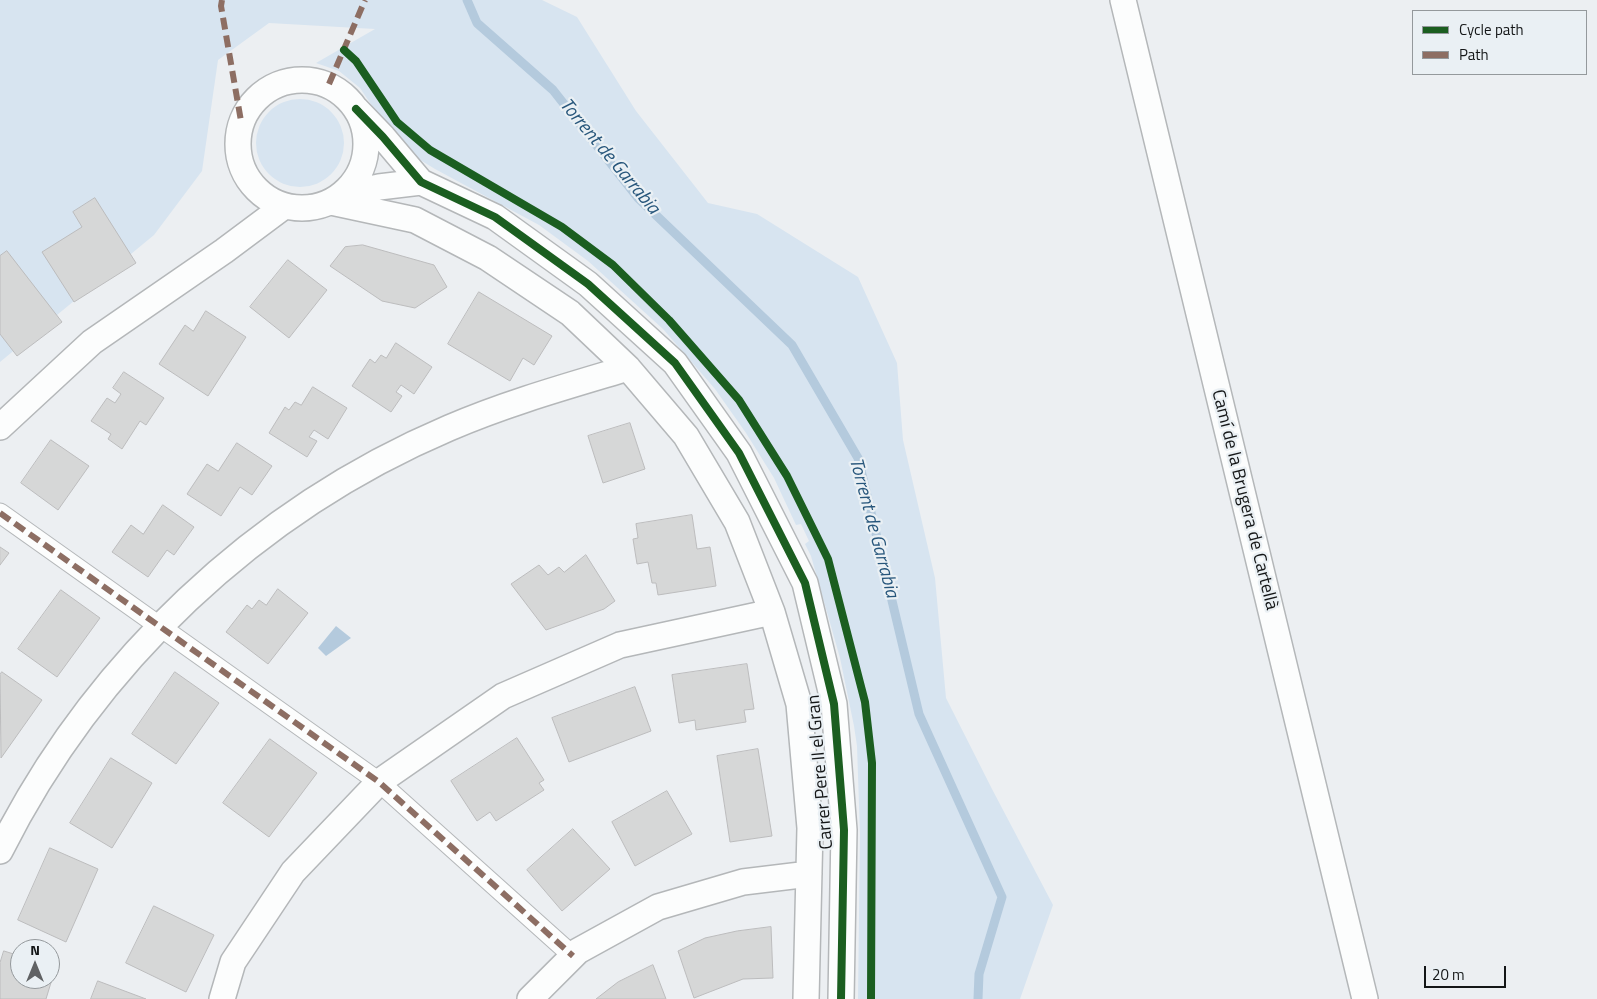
<!DOCTYPE html>
<html>
<head>
<meta charset="utf-8">
<style>
	body { margin:0 }
	#map { position:relative; width:1597px; height:999px; overflow:hidden; background:#eceff2; font-family:"Titillium Web",sans-serif }
	canvas { display:block }
	.legend { position:absolute; left:1412px; top:10px; width:175px; height:65px; box-sizing:border-box; background:#eaf0f4; border:1px solid #94999c; margin:0; padding:6px 9px; list-style:none; font-size:15px; color:#141617 }
	.legend li { display:flex; align-items:center; gap:10px; height:25px }
	.legend b { width:25px; border:1px solid #94999c }
	.north { position:absolute; left:10px; top:939px; width:50px; height:50px; box-sizing:border-box; background:#eaf0f4; border:1px solid #94999c; border-radius:50%; rotate:0deg; font-size:14px; font-weight:700; line-height:20px; text-align:center; color:#141617 }
	.north::after { content:''; display:block; margin:auto; width:18px; height:22px; background:#606264; clip-path:polygon(50% 0,100% 100%,50% 72%,0 100%) }
	.scale { position:absolute; left:1424px; top:966px; width:82px; height:22px; box-sizing:border-box; border:2px solid #141617; border-top:0; padding-left:6px; font-size:15px; line-height:18px; white-space:nowrap; color:#141617; -webkit-text-stroke:4px #eaf0f4; paint-order:stroke }
</style>
</head>
<body>
<div id="map">
<canvas width="1597" height="999"></canvas>
<ul class="legend">
<li><b style="height:6px;background:#1b5e20"></b>Cycle path</li>
<li><b style="height:6px;background:#8d6e63"></b>Path</li>
</ul>
<div class="north">N</div>
<div class="scale">20 m</div>
</div>
<script>
const context = document.querySelector('canvas').getContext('2d');
context.lineJoin = 'round';
function fillPath(path, color) {
  context.fillStyle = color;
  context.fill(path, 'evenodd');
}
function strokePath(path, color, width, dash) {
  context.strokeStyle = color;
  context.lineWidth = width;
  context.lineCap = dash ? 'butt' : 'round';
  context.setLineDash(dash || []);
  context.stroke(path);
}
function drawText(font, color, halo, rows, align = 'center') {
  context.font = font + ' "Titillium Web",sans-serif';
  context.lineWidth = 4.5;
  context.setLineDash([]);
  context.textBaseline = 'middle';
  context.strokeStyle = halo;
  context.fillStyle = color;
  for (const [text, x, y, turn = 0] of rows) {
    context.save();
    context.translate(x, y);
    context.rotate((+turn || 0) * Math.PI / 180);
    context.textAlign = isNaN(turn) ? turn : align;
    if (halo) context.strokeText(text, 0, 0);
    context.fillText(text, 0, 0);
    context.restore();
  }
}
const green = new Path2D(`
	M0 0H542L577 17 636 111 708 203 757 214 858 277 897 363 903 440 935 578 946 698 992 789 1053 905 1020 999H858L860 834 857 746 854 726 840 658 811 556 805 544 809 541 801 524 796 525 774 478 746 433 715 389 663 329 588 261 539 225 435 169 417 158 387 128 360 88 339 71 316 63 375 29 269 23 218 60 202 171 154 235 0 362Z
	M256 143a44 44 0 1 1 88 0a44 44 0 1 1-88 0Z`);
const water = new Path2D(`
	M336 626 351 638 326 656 318 648Z`);
const stream = new Path2D(`
	M467 0 477 23 553 90 638 198 792 345 858 458 919 714 1002 897 979 974 978 999`);
const building = new Path2D(`
	M95 198 136 263 74 302 42 252 82 227 73 212Z
	M363 245 434 265 447 287 415 308 382 301 330 266 345 247Z
	M7 251 62 322 17 356 0 334V256Z
	M288 260 327 290 289 338 250 307Z
	M479 292 552 336 534 365 523 358 510 381 448 344Z
	M206 311 246 337 208 396 159 364 185 325 193 331Z
	M396 343 432 367 414 394 401 385 396 392 402 396 391 412 352 386 370 359 375 363 381 355 386 358Z
	M124 372 164 398 146 425 140 421 122 449 108 439 111 434 91 421 107 398 115 403 121 394 113 388Z
	M313 387 347 408 328 439 314 430 309 437 317 441 307 457 269 433 285 407 289 410 295 402 301 405Z
	M630 423 645 469 603 483 588 436Z
	M51 440 89 466 58 510 21 483Z
	M237 443 272 466 252 495 240 487 221 516 187 494 207 464 218 471Z
	M163 505 194 527 174 555 167 550 148 577 112 552 131 525 143 534Z
	M692 515 697 549 710 547 716 586 658 595 656 583H652L648 562 637 564 633 539 638 538 636 524Z
	M0 547 9 553 0 565Z
	M586 555 615 601 604 609 546 630 511 584 539 565 548 575 559 567 564 572Z
	M278 589 308 613 268 664 226 632 247 605 252 609 259 600 266 605Z
	M61 590 100 618 57 677 18 649Z
	M747 664 754 709 744 710 746 722 696 730 695 720 679 723 672 675Z
	M2 672 42 700 1 758 0 675Z
	M175 672 219 703 176 764 132 734Z
	M635 687 651 731 569 762 552 718Z
	M517 738 544 780 539 783 544 790 496 821 490 812 477 821 451 781Z
	M270 739 317 773 269 837 223 803Z
	M758 749 772 836 730 842 717 756Z
	M111 758 152 783 112 848 70 823Z
	M667 791 692 834 635 866 612 822Z
	M573 829 610 869 562 911 527 870Z
	M50 848 98 869 66 942 18 920Z
	M154 906 214 935 186 992 126 963Z
	M771 927 773 978 743 979 694 998 678 951 705 938 737 931Z
	M4 951 20 956V979H50V964L56 966 46 999H0V963Z
	M653 965 666 999H596L618 982Z
	M98 981 146 999H91Z`);
const pedestrian = new Path2D(`
	M0 513 379 782 573 956`);
const minor = new Path2D(`
	M1123 0 1365 999
	M238 144a64 64 0 1 1 128 0a64 64 0 1 1-128 0Z
	M356 109 383 137 421 182 495 217 588 284 675 363 739 453 805 583 834 704 844 830 841 999
	M342 195 379 187 421 182
	M331 202 415 220 488 258 570 313 628 368 686 436 737 522 772 612 799 704 810 828 806 999
	M0 427 92 342 224 251 283 207
	M0 851C94 663 256 510 449 428 507 403 568 386 628 368
	M222 999 233 962 293 872 379 782 503 696 620 645 772 612
	M530 999 578 951 658 907 743 882 809 874`);
const quiet = new Path2D(`
	M222 0 221 6 241 121
	M329 84 365 0
	M0 513 379 782 573 956`);
const cycleway = new Path2D(`
	M344 50 356 61 397 122 430 150 562 227 613 265 669 320 739 400 787 476 828 559 865 702 872 763 871 999
	M356 109 383 137 421 182 495 217 588 284 675 363 739 453 805 583 834 704 844 830 841 999`);
const streetNames = [
	["Camí de la Brugera de Cartellà",1244,500,76],
	["Carrer Pere II el Gran",821,772,-95]
];
const waterNames = [
	["Torrent de Garrabia",609,157,50],
	["Torrent de Garrabia",873,528,75]
];
fillPath(green, '#d7e4f0');
fillPath(water, '#b4cadd');
strokePath(stream, '#b4cadd', 9);
fillPath(building, '#d6d7d7');
strokePath(building, '#bcbcbd', 1);
strokePath(pedestrian, '#b4b7b9', 21);
strokePath(minor, '#b4b7b9', 28);
strokePath(pedestrian, '#fcfdfd', 19);
strokePath(minor, '#fcfdfd', 25);
strokePath(quiet, '#8d6e63', 6, [12, 6]);
strokePath(cycleway, '#1b5e20', 8);
drawText('18px', '#141617', '#eaf0f4', streetNames);
drawText('italic 19px', '#27567b', '#eaf0f4', waterNames);
</script>
</body>
</html>
